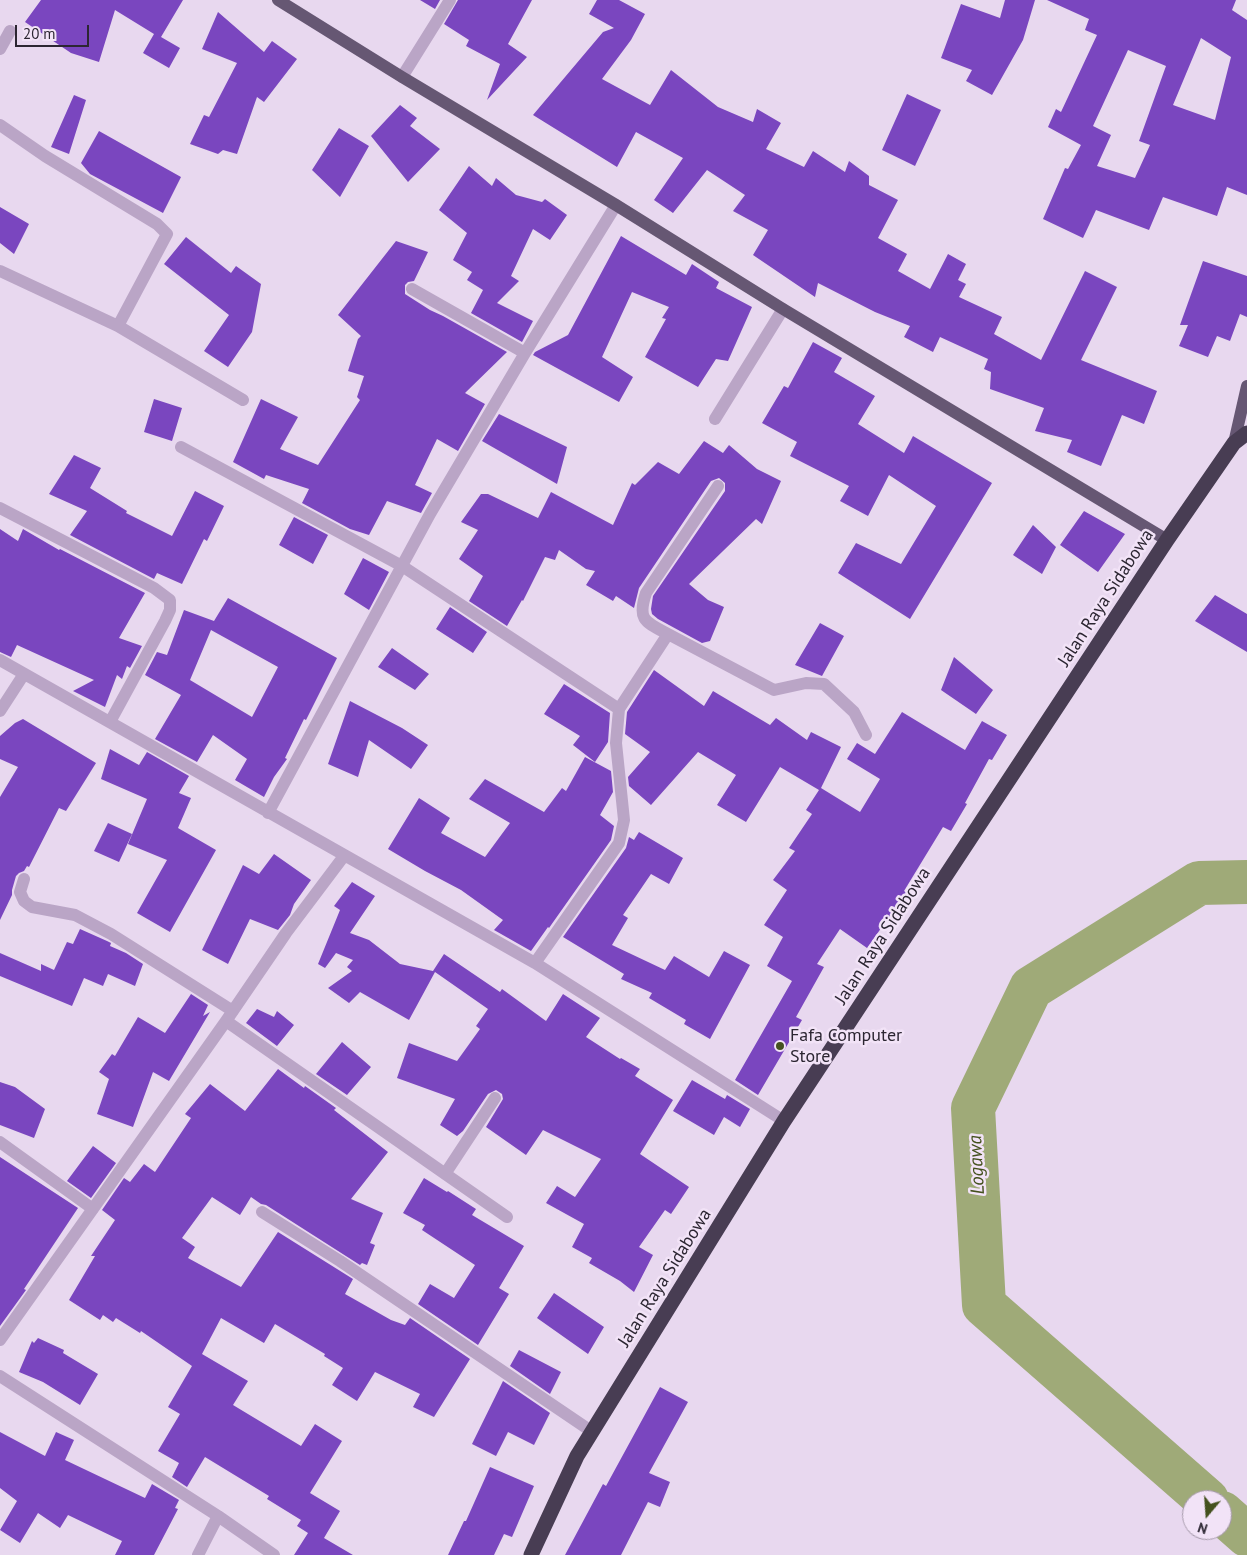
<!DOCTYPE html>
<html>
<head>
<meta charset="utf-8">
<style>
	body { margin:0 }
	#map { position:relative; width:1247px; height:1555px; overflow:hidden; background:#e8d8ef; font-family:"PT Sans",sans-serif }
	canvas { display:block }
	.north { position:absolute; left:1182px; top:1490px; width:50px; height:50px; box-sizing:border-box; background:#f2e3f7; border:1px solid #a397a8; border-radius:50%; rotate:198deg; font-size:14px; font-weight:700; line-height:20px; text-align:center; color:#2c2632 }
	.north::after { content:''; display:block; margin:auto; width:18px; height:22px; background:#44511e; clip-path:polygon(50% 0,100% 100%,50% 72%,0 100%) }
	.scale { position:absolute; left:15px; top:25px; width:74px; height:22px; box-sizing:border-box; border:2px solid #2c2632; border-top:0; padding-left:6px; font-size:15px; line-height:18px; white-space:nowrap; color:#2c2632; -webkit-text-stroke:4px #f2e3f7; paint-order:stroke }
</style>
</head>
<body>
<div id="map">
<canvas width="1247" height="1555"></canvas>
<div class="north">N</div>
<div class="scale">20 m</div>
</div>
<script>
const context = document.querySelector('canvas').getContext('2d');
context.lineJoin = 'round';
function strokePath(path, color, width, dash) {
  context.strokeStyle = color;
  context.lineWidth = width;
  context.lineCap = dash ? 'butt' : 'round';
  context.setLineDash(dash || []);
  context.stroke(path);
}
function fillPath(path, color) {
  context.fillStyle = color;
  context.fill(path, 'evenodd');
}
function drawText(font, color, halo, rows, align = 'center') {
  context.font = font + ' "PT Sans",sans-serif';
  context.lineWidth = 5;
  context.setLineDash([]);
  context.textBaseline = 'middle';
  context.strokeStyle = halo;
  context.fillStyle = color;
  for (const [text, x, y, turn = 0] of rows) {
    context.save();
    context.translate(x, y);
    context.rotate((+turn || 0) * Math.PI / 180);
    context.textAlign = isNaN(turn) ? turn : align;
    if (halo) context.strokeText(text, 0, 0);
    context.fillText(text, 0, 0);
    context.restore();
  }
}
const river = new Path2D(`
	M1207 1500 984 1305 973 1108 1031 988 1199 883 1247 882
	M1222 1513 1247 1535`);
const building = new Path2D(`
	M41 0H183L161 37 180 48 169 68 143 53 154 34 115 10 99 62 71 53 25 22Z
	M420 0H440L435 9Z
	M458 0H532L508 44 527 57 487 100 500 64 466 46 469 40 444 24Z
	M597 0H619L645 14 631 40 602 79 650 105 671 70 718 107 753 122 757 109 781 123 766 149 804 167 813 151 845 172 849 161 869 176V185L898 200 878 238 907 254 898 271 930 289 948 254 966 264 958 280 966 284 959 297 1002 317 994 334 1041 360 1085 271 1117 287 1081 360 1157 391 1144 424 1122 415 1101 466 1067 452 1072 440 1035 431 1044 408 990 389 991 372 984 369 988 359 940 337 933 352 904 337 910 326 875 312 818 283 815 297 753 255 768 230 733 211 745 195 707 170 673 213 654 200 683 158 636 132 617 167 533 115 603 32 614 28 589 14Z
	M1005 0H1035L1023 40 992 95 966 81 972 70 941 58 961 4 1000 18Z
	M1047 0H1236L1232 10 1247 20V195L1227 187 1217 216 1163 197 1149 230 1096 210 1083 238 1043 219 1065 168 1068 169 1081 145 1048 127 1056 109 1061 112 1097 35 1085 30 1089 19ZM1201 38 1231 57 1215 120 1173 105ZM1128 50 1166 66 1139 141 1150 145 1135 178 1097 166 1111 135 1093 126Z
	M218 12 264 52 272 41 297 59 264 102 257 97 237 154 223 150 218 154 190 144 204 115 209 117 237 63 202 49Z
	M907 94 941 110 915 166 882 150Z
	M74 95 86 100 69 154 51 147Z
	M400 105 417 118 410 126 440 149 408 182 371 136Z
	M339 128 369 146 340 197 312 170Z
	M99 131 181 177 163 213 90 174 81 163Z
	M469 166 492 186 496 178 516 195 542 202 545 199 567 215 550 240 533 229 511 276 519 281 497 303 533 321 522 342 471 313 483 290 467 280 472 272 453 260 467 233 439 210Z
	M0 207 29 224 14 254 0 243Z
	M621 236 686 275 692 264 719 282 716 288 752 307 728 361 716 359 698 387 645 357 666 319 662 318 669 307 632 292 602 357 633 377 619 402 533 355 535 352 568 335Z
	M186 237 231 273 236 266 261 284 252 332 228 367 204 351 229 315 164 264Z
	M396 241 428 252 414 281 408 282 405 285V294L430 310 443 316 507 352 465 393 485 404 458 451 437 439 415 485 432 493 421 513 387 501 369 535 350 529 302 503 309 489 266 475 264 479 233 462 261 399 298 417 280 449 318 465 360 400 357 397 364 376 348 371 358 339 361 336 338 315Z
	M1203 261 1247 276V317L1240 314 1230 341 1217 336 1208 357 1179 346 1188 325H1180Z
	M813 342 842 358 834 372 875 396 858 424 904 453 913 436 992 483 910 619 838 573 856 543 901 564 936 506 889 475 868 516 840 501 849 486 790 456 797 442 762 423 784 386 788 388Z
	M154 399 182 408 172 441 144 432Z
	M499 414 567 447 557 484 482 441Z
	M704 441 723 453 729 445 757 469 781 481 762 524 756 519 689 584 708 600 724 607 710 641 702 643 658 619 652 614 651 609 653 596 725 491V483L719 478 711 481 639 588 634 608 616 596 613 601 586 585 595 571 586 569 559 550 555 560 545 557 523 601 522 600 507 626 469 601 483 576 459 559 478 530 461 522 481 494H488L538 518 551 492 613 525 632 483 635 485 658 462 679 474Z
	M74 455 101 468 90 488 127 511 126 513 172 536 195 491 224 506 207 541 204 539 182 584 157 573 154 579 70 535 87 511 49 494Z
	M1084 511 1125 534 1098 572 1060 545Z
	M294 517 328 535 313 564 279 545Z
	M1033 525 1056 547 1042 574 1013 555Z
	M0 529 18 541 23 529 59 550 60 549 145 593 119 638 142 646 130 668 127 666 122 679 117 675 105 707 73 691 94 680 17 645 11 657 0 652Z
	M363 558 389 572 369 610 344 594Z
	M1215 595 1247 614V652L1195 621Z
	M228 598 337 658 306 720 304 719 285 758 287 759 274 777 264 797 235 780 247 759 213 735 197 762 155 739 181 695 145 675 157 652 167 655 184 610 214 621ZM211 630 278 667 252 717 190 680Z
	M450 607 487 632 473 653 436 629Z
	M820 623 844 636 822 676 795 665Z
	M392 648 429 674 415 690 378 667Z
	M954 657 993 690 976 714 941 690Z
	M654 670 704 706 713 691 770 725 776 718 807 740 811 732 841 747 821 788 860 812 880 779 847 759 857 743 875 754 902 712 965 750 982 721 1007 735 992 760 989 759 965 803 967 804 951 831 943 827 904 891 908 894 892 919 889 917 867 948 840 929 817 964 824 967 796 1017 802 1020 758 1095 735 1080 792 981 767 966 783 937 764 925 787 890 773 880 795 851 789 848 812 814 806 810 819 790 780 767 746 822 717 805 736 775 698 752 651 805 629 786 628 777 650 752 625 734 627 712Z
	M564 684 610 713 608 742 595 762 573 745 580 736 544 714Z
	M350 701 402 728 428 745 411 769 369 740 358 777 328 764Z
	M23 719 96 763 66 811 59 808 29 867 27 866 24 871 19 873 16 876 12 890V895L0 920V797L18 767 0 759V736L15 723Z
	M110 749 139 765 147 752 189 776 179 793 191 798 178 828 216 850 170 932 137 913 167 860 128 844 147 799 101 779Z
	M585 757 611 771 613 792 600 815 614 826 611 840 549 928 548 927 531 951 494 930 503 920 461 890 425 871 388 849 419 798 450 818 441 833 485 857 510 823 469 799 485 779 544 812 562 788 566 791Z
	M108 823 132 834 119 862 94 851Z
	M639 832 683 858 669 884 651 874 623 915 628 918 612 945 665 970 674 956 709 977 724 951 750 965 710 1039 684 1024 686 1020 649 998 652 993 621 979 624 974 563 937 626 848 629 837 634 840Z
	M274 854 311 880 294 904 290 915 278 930 250 919 228 964 202 950 243 865 259 874Z
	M352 882 375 896 350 933 369 940 400 964 433 971 444 954 500 992 502 989 546 1021 563 994 600 1018 586 1037 620 1059 621 1058 640 1069 635 1076 673 1100 640 1154 689 1187 671 1214 665 1210 639 1247 653 1255 634 1292 620 1281 589 1263 592 1258 572 1247 584 1224 546 1203 557 1186 575 1197 601 1159 543 1130 526 1155 486 1127 503 1099 502 1094 496 1090 488 1094 463 1131 457 1136 440 1125 455 1099 397 1078 409 1043 457 1061 480 1029 476 1026 488 1009 435 972 409 1020 360 992 349 1003 328 988 352 971 347 967 353 960 336 953 325 968 318 964 340 910 334 906Z
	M80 929 107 941 111 943 110 946 126 953 143 964 135 986 108 974 103 986 84 978 72 1006 0 976V953L41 971V964L54 970 67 942 73 944Z
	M191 994 208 1005 203 1016 210 1012 169 1081 153 1072 133 1127 97 1114 109 1079 99 1072 112 1054 115 1056 138 1017 165 1033Z
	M257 1009 274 1017 277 1011 294 1025 277 1046 246 1023Z
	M342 1042 371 1067 347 1095 316 1074Z
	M278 1069 304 1088 305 1086 336 1108 334 1110 388 1152 351 1199 383 1213 370 1243 375 1245 367 1265 362 1263 360 1265 266 1205 261 1204 251 1197 240 1215 212 1197 182 1238 195 1247 188 1258 241 1287 278 1232 353 1279 345 1294 391 1320 405 1325 410 1318 470 1359 434 1417 413 1407 420 1394 375 1372 357 1401 332 1385 343 1368 324 1356 325 1354 275 1324 264 1343 221 1318 202 1354 248 1381 233 1405 301 1446 315 1424 342 1441 310 1493 340 1511 324 1538 353 1555H294L308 1533 297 1526 301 1520 267 1499 269 1496 205 1457 187 1487 172 1477 179 1463 158 1451 180 1414 168 1407 192 1366 141 1331 140 1333 116 1318 113 1322 103 1315 100 1320 69 1300 95 1256H91L115 1220 102 1210 124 1178 130 1182 144 1164 155 1172 191 1118 185 1114 210 1084 245 1111Z
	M692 1080 725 1099 727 1095 750 1109 740 1127 724 1117 714 1135 673 1111Z
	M0 1082 15 1087 45 1109 34 1138 0 1125Z
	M93 1146 116 1163 91 1198 67 1181Z
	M0 1157 78 1208 24 1289 26 1290 0 1326Z
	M424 1178 447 1192 448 1191 476 1209 472 1215 524 1246 499 1288 509 1294 478 1345 418 1304 430 1284 454 1298 475 1265 422 1230 425 1225 403 1213Z
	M554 1293 604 1327 588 1354 537 1318Z
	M38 1338 64 1350 63 1353 98 1374 80 1405 43 1382 19 1372 32 1341 34 1343Z
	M519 1350 561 1372 550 1394 510 1366Z
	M503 1381 550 1413 534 1445 508 1432 496 1456 472 1444Z
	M660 1387 688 1402 649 1473 670 1482 660 1507 648 1502 621 1555H565L603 1484 606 1486Z
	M0 1432 45 1456 56 1432 74 1440 65 1460 145 1498 152 1484 179 1500 175 1508 178 1509 154 1555H115L122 1541 68 1515 60 1528 38 1513 20 1543 0 1530 17 1501 0 1488Z
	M490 1467 534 1486 512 1537 504 1534 494 1555H448L464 1521H466Z`);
const minor = new Path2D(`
	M0 49 10 31
	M402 77 450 0
	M0 125 45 156 157 224 167 234 118 326 0 271
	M412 289 525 353
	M118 326 243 400
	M715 419 783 309
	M181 447 402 566 619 709 668 634 774 690 806 683 824 684 854 712 866 735
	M0 508 154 588 170 600V610L165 621 110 722
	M668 634C645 622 637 620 646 593L718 486
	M0 660 535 963 784 1121
	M0 711 24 674
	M268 813 430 514 525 353 616 205
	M24 879 20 892 24 901 32 907 75 915 111 934 233 1011
	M535 963 619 843 624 820 616 743 619 709
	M226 1021 507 1217
	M0 1142 93 1209
	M445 1174 495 1098
	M262 1212 340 1261 591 1431
	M0 1340 226 1021 286 933 344 856
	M0 1376 218 1516 274 1555
	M198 1555 218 1516`);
const major = new Path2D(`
	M278 0 402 77 616 205 783 309 1167 540
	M1234 443 1247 386`);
const highway = new Path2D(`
	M531 1555 577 1456 784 1121 1167 540 1234 443 1247 433`);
const markers = [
	[780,1046,5,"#44511e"]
];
const streetNames = [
	["Jalan Raya Sidabowa",1106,598,-57],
	["Jalan Raya Sidabowa",883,936,-57],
	["Jalan Raya Sidabowa",665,1278,-58]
];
const poiNames = [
	["Fafa Computer",790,1036],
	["Store",790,1057]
];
const waterNames = [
	["Logawa",977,1165,-93]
];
strokePath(river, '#9faa78', 44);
fillPath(building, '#7a46bf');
strokePath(minor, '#baa5c6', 12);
strokePath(major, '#665773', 12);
strokePath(highway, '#483d53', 15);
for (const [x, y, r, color] of markers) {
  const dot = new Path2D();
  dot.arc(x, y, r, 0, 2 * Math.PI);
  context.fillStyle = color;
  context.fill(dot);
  strokePath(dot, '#f2e3f7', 2);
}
drawText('18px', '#2c2632', '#f2e3f7', streetNames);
drawText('18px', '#2c2632', '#f2e3f7', poiNames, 'left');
drawText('italic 19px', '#44511e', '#f2e3f7', waterNames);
</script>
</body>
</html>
